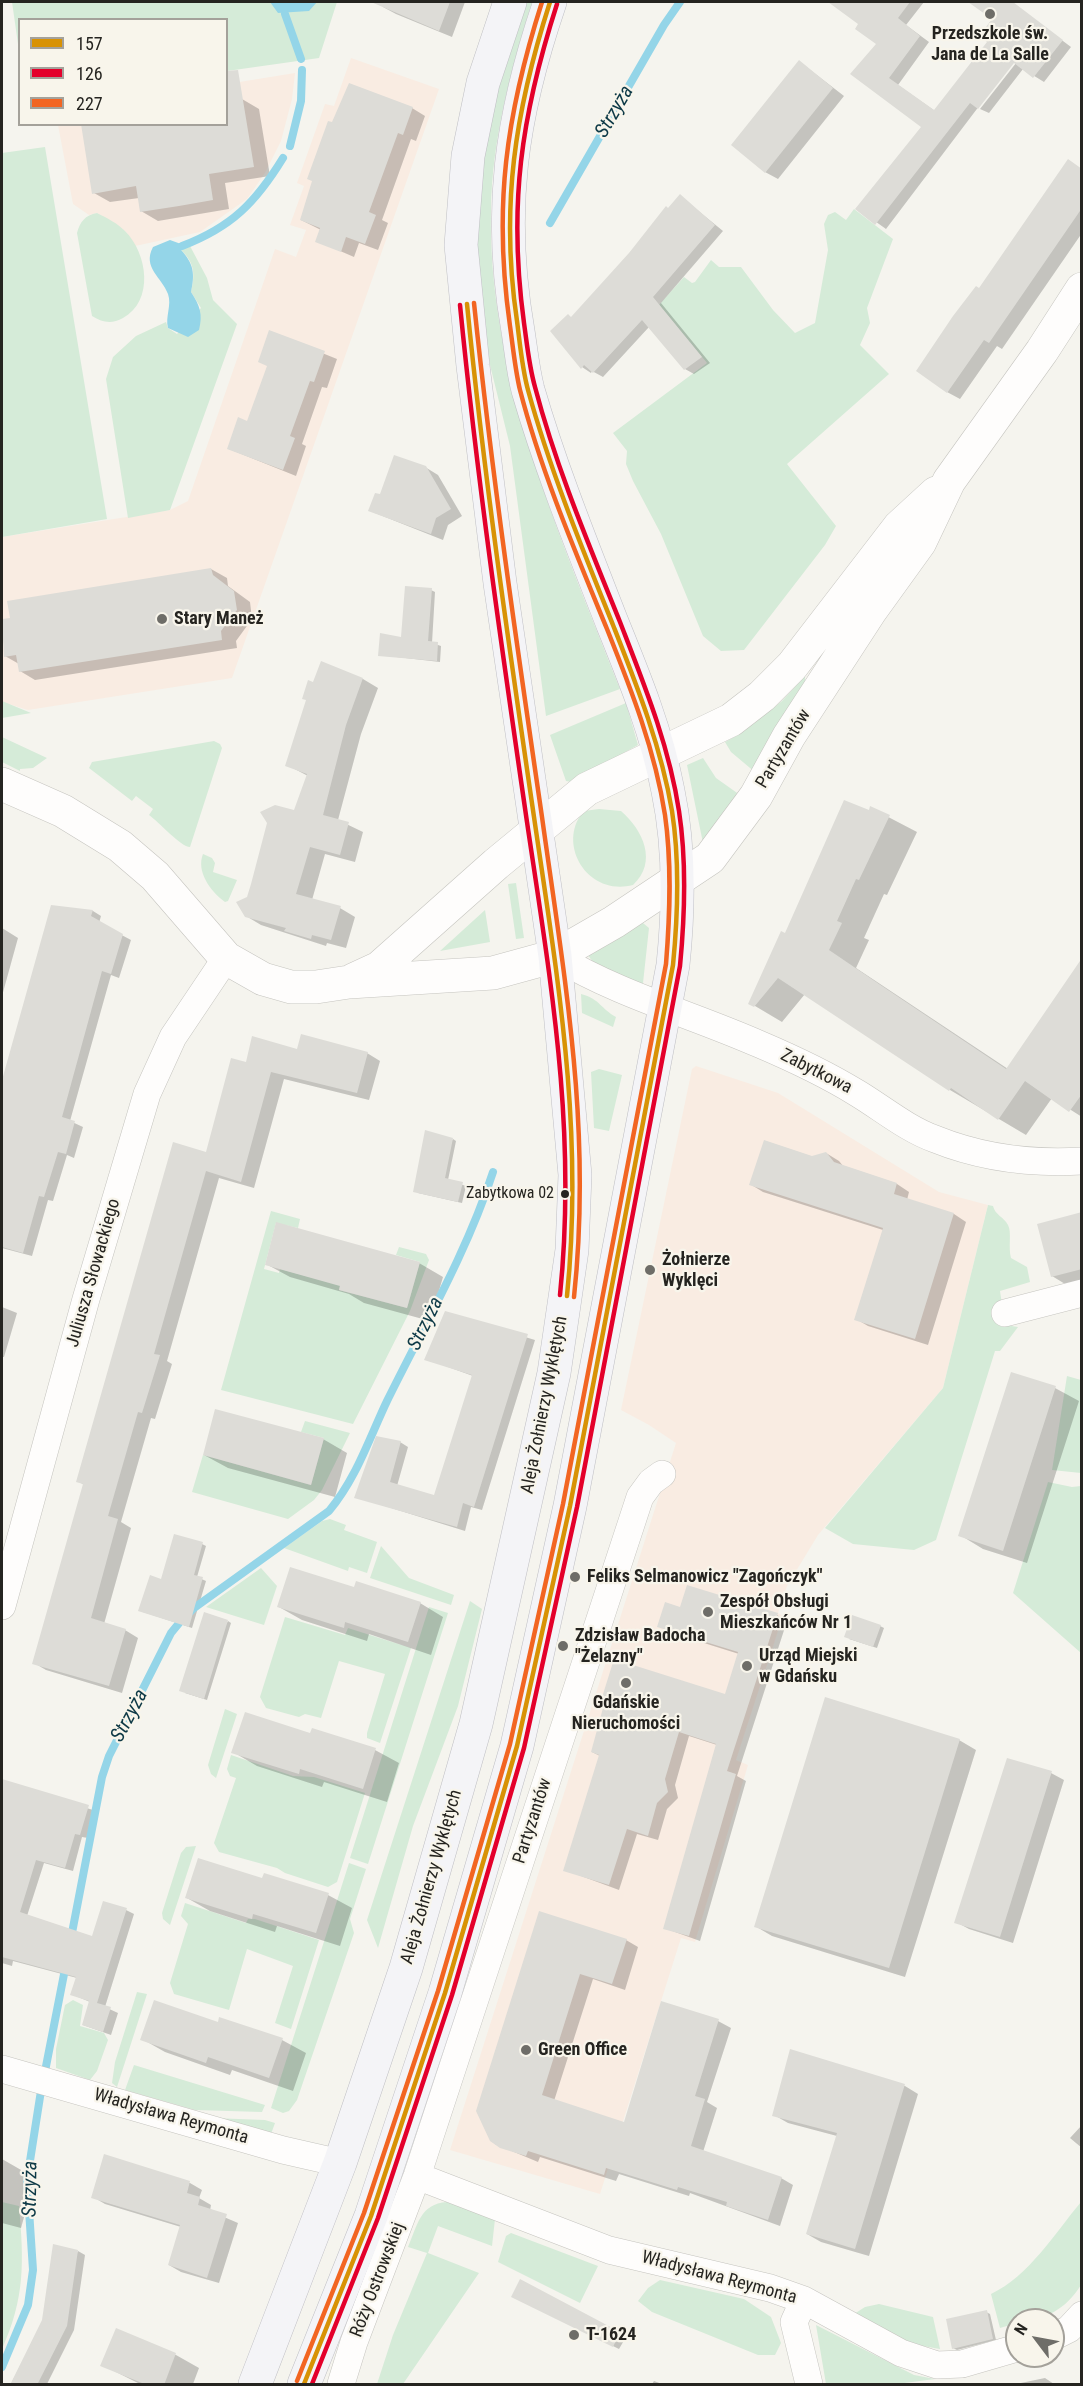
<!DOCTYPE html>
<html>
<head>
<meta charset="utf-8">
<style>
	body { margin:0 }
	#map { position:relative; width:1083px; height:2386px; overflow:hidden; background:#f5f4ee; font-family:"Roboto Condensed",sans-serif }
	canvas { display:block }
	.frame { position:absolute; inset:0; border:3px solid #252420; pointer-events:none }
	.legend { position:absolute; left:18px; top:18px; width:210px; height:108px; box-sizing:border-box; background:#f8f5eb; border:2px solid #a4a19a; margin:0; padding:8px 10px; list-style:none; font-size:18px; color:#252420 }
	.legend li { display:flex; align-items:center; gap:12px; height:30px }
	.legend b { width:30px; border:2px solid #a4a19a }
	.north { position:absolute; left:1005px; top:2308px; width:60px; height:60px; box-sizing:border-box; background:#f8f5eb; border:2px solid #a4a19a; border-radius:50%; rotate:302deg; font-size:16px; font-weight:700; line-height:24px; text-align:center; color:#252420 }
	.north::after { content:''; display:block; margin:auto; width:21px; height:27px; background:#6e6d68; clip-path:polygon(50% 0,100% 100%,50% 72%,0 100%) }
</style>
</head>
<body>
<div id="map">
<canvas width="1083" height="2386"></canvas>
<div class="frame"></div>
<ul class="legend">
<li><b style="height:8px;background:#d89205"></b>157</li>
<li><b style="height:8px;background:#e4002b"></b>126</li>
<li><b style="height:8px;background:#f26522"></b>227</li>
</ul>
<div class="north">N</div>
</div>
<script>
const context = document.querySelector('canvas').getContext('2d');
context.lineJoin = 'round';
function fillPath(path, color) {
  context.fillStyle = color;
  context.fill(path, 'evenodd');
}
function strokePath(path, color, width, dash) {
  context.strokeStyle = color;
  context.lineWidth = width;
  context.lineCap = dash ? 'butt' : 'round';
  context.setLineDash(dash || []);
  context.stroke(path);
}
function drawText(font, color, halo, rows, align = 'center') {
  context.font = font + ' "Roboto Condensed",sans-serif';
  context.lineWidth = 4.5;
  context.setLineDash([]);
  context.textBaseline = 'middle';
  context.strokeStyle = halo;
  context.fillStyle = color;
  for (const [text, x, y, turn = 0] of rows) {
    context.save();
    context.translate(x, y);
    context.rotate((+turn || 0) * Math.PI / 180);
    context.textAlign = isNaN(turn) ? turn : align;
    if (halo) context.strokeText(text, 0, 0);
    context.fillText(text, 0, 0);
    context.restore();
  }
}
const commercial = new Path2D(`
	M351 58 439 89 232 678 28 710 2 702V537L170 510 188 501 275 249 296 257 306 230 290 225 304 186 297 183 325 104 334 106Z
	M295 73 292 99 281 141 265 173 247 199 200 232 135 246 126 232 97 213 89 215 73 204 58 125 226 124 227 84Z
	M696 1066 778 1093 939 1192 988 1205 943 1388 818 1535 787 1586 778 1613 783 1616 736 1760 748 1765 695 1942 681 1938 600 2194 450 2150 676 1443 649 1425 621 1410 692 1069Z`);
const green = new Path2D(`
	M12 2H337L319 58 227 71 226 20H20L19 51Z
	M525 2H532C511 69 492 139 491 210 487 374 561 538 620 689L546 716 510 446 490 365 474 265 477 190 498 85Z
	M45 147 107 519 2 537V153Z
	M854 209 893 239 867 308 870 323 860 345 889 374 787 464 836 526 825 545 744 650 721 651 703 636 661 534 633 481 626 464 627 451 613 433 707 363 659 305 684 277 692 283 695 282 711 260 719 267H741L773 310 795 333 815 323 828 250 824 224 828 215 835 212 846 220Z
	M97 213C107 218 117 223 125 231 148 254 154 301 123 318 112 324 103 323 92 316L77 233C80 222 85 215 97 213Z
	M190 246 207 278 213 300 237 324 170 510 128 518 106 379 113 357 136 336 166 322 168 328 177 334 201 308 191 292C195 275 195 263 181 250Z
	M805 676V681L756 773 731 752 725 742 741 733 782 701Z
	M2 701 31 713 2 718Z
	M626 703 638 745 571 782 566 781 550 735Z
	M2 737 47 758 33 768 20 769V771L2 762Z
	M214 741 220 744 222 748 190 847C181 847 159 822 149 815L153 809 136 796 132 801 89 768 92 762Z
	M703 758 716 778 740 795 703 843 687 765Z
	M599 809 621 811C643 830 658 862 633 885 586 897 556 842 584 811Z
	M203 854 212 858 215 863 213 872 237 880 228 901 225 902C210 891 196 871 203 854Z
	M516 883 524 938 516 939 508 884Z
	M485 910 490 942 440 951Z
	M643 923 649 928 643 983 640 988 596 966 587 954Z
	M581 994C600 999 601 1009 616 1017L613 1027 582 1013Z
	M599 1069 622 1075 609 1131 594 1128 591 1072Z
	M988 1205 993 1206C995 1215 1004 1217 1008 1225 1012 1232 1008 1247 1011 1258L1027 1267 1030 1282 1000 1291 1005 1325 1018 1327 1000 1351H995L936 1540 914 1550 853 1544 825 1528 943 1388Z
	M271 1211 300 1219 298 1228 276 1223 264 1269 279 1273 280 1269 340 1285 339 1290 407 1308 420 1262 396 1255 399 1247 426 1254 429 1260 410 1311 353 1424 221 1390Z
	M1067 1376 1081 1380V1473L1052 1470Z
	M305 1421 350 1433 322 1490 314 1500 288 1519 192 1492 203 1455 311 1485 324 1438 301 1432Z
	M1048 1482 1072 1487 1081 1486V1653L1013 1593Z
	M330 1519 346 1525 344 1530 377 1542 367 1573 349 1567 348 1571 284 1548 322 1521Z
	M381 1546 409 1578 454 1595 451 1605 370 1578Z
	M261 1568 277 1586 264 1625 206 1607Z
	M470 1601 482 1609 458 1706 413 1826 378 1948 367 1920Z
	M429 1607 448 1613 368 1864 350 1858Z
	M285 1617 345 1635 348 1628 411 1648 380 1743 367 1738V1733L385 1674 339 1661 321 1718 305 1714 299 1717 266 1708 260 1697Z
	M225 1709 237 1714 216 1778 211 1774 208 1765Z
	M231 1755 293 1776 314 1777 365 1793 337 1882 328 1887 285 1873 277 1868 219 1852 214 1843 236 1778 230 1776 227 1769Z
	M196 1846 170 1925 163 1919 162 1913 181 1853 186 1847Z
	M349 1863 366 1869 350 1919 354 1933 297 2100 289 2111 283 2113 271 2108Z
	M185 1903 246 1923 248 1919H255L319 1940 291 2029 275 2023 293 1966 247 1949 229 2010 174 1994 170 1983 188 1924 181 1916Z
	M137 1992 147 1994 117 2087 112 2083 115 2062Z
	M73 2000 83 2005 80 2026 104 2033 108 2040 97 2071 90 2080 56 2068V2049L65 2005Z
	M134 2065 265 2105 262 2112 195 2110 125 2090Z
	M212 2118 265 2120 275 2123 271 2134Z
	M2 2202 19 2206C24 2262 25 2298 2 2349Z
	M447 2202 495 2219 492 2246 438 2226 428 2253 479 2273 403 2384H377L393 2335 427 2253 408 2247C418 2224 420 2204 447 2202Z
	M1081 2202V2285C1065 2310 1046 2320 1017 2320V2323L1000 2328 991 2294C1029 2276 1055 2233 1081 2202Z
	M511 2233 598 2266 580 2303 498 2262 506 2236Z
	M660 2280 744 2299 771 2317 781 2343 775 2355H758L652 2312 638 2301 648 2288Z
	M879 2304 933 2317 940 2349 911 2344 854 2314 865 2307Z
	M816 2325 914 2375 935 2379 897 2384H826Z`);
const water = new Path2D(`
	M270 2H317L309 11 278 13Z
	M170 240 181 244V250C194 264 195 274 191 292 200 306 203 314 199 330L188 337 168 328C165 317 172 305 168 294 162 277 142 268 153 247Z`);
const shadow = new Path2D(`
	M385 2H465L452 37 396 14 383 7Z
	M847 2H924L906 25 929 42 898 85 935 111 989 42 994 19 980 9 986 2H1011L1071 47 1044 82 1023 69 989 113 980 109 1020 58 1017 56 886 229 858 209 923 126 852 74 878 44 860 24 841 10Z
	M800 62 844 96 778 179 765 172Z
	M242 99 259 109 270 176 225 183 229 209 158 221 141 211 139 198 110 202 94 193 226 124Z
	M412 108 425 116 416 141 411 139 382 220 388 223 378 250 359 243 354 257 317 241 321 230 301 220 332 124Z
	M1082 169V233L1002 349 997 346 960 399 947 392 980 290Z
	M680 196 723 231 661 303 710 363 694 374 685 369 649 327 603 377 592 371 591 373 582 367 572 318Z
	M270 332 337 359 327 388 322 387 302 444 306 446 296 476 229 449 248 423 268 366Z
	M425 467 438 475 462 516 448 525 443 540 370 511 381 496Z
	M211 569 227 578 228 586 250 602 252 619 236 641 237 648 35 680 20 671 19 664 5 656 2 621Z
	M431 590 435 592 432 643 441 646 440 662 379 655 402 639Z
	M363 679 378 688 361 734 338 820 363 832 355 862 325 854 312 900 340 908 355 917 346 948 327 943 326 946 261 925 246 916 248 898 295 812 308 776 287 765 314 684Z
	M871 808 917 832 887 895 884 894 864 938 869 940 856 968 1008 1069 1082 969V1117L1052 1098 1026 1135 950 1090 805 994 782 1022 750 1003 786 935Z
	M52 906 93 911 101 916 99 923 131 940 119 978 111 975 70 1121 83 1127 74 1158 67 1155 53 1201 48 1200 32 1256 2 1248V1086Z
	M2 928 18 938 2 996Z
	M367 1053 380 1061 369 1100 284 1079 254 1188 219 1178 167 1361 172 1364 155 1419 151 1418 121 1522 131 1528 104 1624 125 1630 138 1638 122 1693 46 1670 34 1663 84 1485 78 1481 207 1154 247 1063Z
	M453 1139 456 1141 448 1180 466 1186 462 1203 418 1193Z
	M826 1153 839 1161 844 1167 897 1184 909 1192 907 1200 954 1214 966 1222 928 1345 868 1326 856 1319 883 1230 763 1192 750 1184Z
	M1082 1214V1288L1075 1290 1052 1276Z
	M419 1263 443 1277 430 1321 364 1303 349 1294 290 1277 266 1264Z
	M2 1307 17 1313 4 1357H2Z
	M446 1313 535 1340 482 1510 471 1507 465 1531 356 1497 400 1442 408 1447 397 1486 435 1497 473 1376 426 1359Z
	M1055 1388 1079 1401 1027 1563 983 1549 960 1535Z
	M323 1439 347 1453 335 1497 228 1468 204 1455Z
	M202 1544 206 1546 197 1577 206 1581 192 1628 143 1612 162 1581Z
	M354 1589 420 1603 443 1617 431 1655 369 1634 367 1641 302 1620 279 1607Z
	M681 1609 777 1615 787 1621 737 1776 746 1781 700 1941 664 1928 717 1745 689 1736 675 1785 678 1798 667 1809 658 1840 637 1834 619 1890 565 1870 600 1756 592 1752 726 1696 739 1654 669 1632 659 1626Z
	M228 1621 231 1623 207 1700 185 1693Z
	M880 1626 884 1628 877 1648 849 1639Z
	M311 1735 375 1750 399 1763 387 1802 324 1782 322 1787 257 1766 233 1752Z
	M959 1740 976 1750 905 1977 772 1936 755 1926Z
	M1051 1773 1064 1780 1013 1943 969 1929 956 1922Z
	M3 1781 96 1811 88 1838 82 1837 73 1871 44 1863 27 1916 93 1938 126 1910 134 1914 105 2007 118 2013 111 2035 83 2025 90 2002 71 1994 77 1978 13 1961 12 1966 2 1963Z
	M263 1880 328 1895 352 1908 340 1946 277 1926 275 1932 210 1911 187 1898Z
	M540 1913 626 1940 638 1947 625 1990 593 1979 554 2101 625 2123 718 2021 731 2028 707 2102 717 2108 703 2152 781 2178 793 2185 780 2226 690 2193 689 2196 619 2174 616 2181 540 2157 538 2162 495 2144Z
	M218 2024 282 2040 306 2053 293 2091 232 2070 230 2075 165 2052 142 2039Z
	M791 2051 905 2086 918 2094 869 2256 821 2242 807 2234 837 2136 788 2123 774 2115Z
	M1082 2125V2148L1070 2138Z
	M105 2156 190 2183 202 2190 199 2198 211 2205 210 2211 238 2223 219 2283 181 2272 169 2265 181 2227 105 2204 93 2197Z
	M2 2159 35 2178 21 2228 2 2223Z
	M78 2251 85 2255 74 2330 47 2384H11Z
	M520 2281 626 2337 619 2349 519 2300Z
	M986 2312 990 2314 996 2340 957 2350 953 2348Z
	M117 2330 176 2355 199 2368 193 2384H140L102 2365Z
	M1045 2378 1054 2384H1016Z
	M654 2381 662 2384H652Z`);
const stream = new Path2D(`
	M285 14 301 59
	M290 146 301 101 302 70
	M550 223 664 25 680 2
	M182 246C232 227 256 202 283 158
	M71 1938 102 1777 109 1756 171 1633 180 1622 194 1608 329 1511C356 1479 369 1439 387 1401 424 1326 467 1252 493 1172
	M2 2367 28 2305 33 2270 27 2180 40 2097 66 1964`);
const building = new Path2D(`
	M371 2H450L439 31Z
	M828 2H910L898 18 920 36 889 78 934 110 987 42 979 36 992 19 968 2H1013L1063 40 1033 78 1014 63 978 109 970 103 875 225 855 209 921 127 850 74 876 44 855 29 858 24Z
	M799 60 833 88 765 173 731 145Z
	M238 70 254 167 209 174 213 200 179 206 140 212 136 186 92 194 81 124H226V71Z
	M349 83 413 107 403 135 398 133 369 212 376 215 365 244 346 237 341 252 315 242 320 228 300 220 312 181 307 179 328 121 332 122Z
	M1068 159 1082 169V208L989 343 984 340 947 393 916 371 953 316 976 286 979 288Z
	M680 194 715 225 653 297 702 357 684 370 642 320 593 373 584 365 581 369 550 331 568 314 571 317 629 253 666 206 668 208Z
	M269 330 325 351 314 382 310 381 290 436 295 438 283 470 227 449 238 417 247 421 267 366 258 362Z
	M394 455 426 466 451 509 436 518 431 534 368 511 375 493 380 494Z
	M211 568 213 575 234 591 237 610 221 631 222 640 19 672 16 655 4 657 2 619 10 618 7 601Z
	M405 586 432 588 428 641 438 642 437 661 378 656 380 633 401 637Z
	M321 661 363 678 346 725 323 815 349 822 340 855 310 847 296 894 341 906 331 940 312 935 311 939 284 931 286 928 245 917 236 902 247 897 251 884 267 823 260 812 275 805 294 810 307 774 285 766 306 700 302 699 308 680 313 682Z
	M844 800 869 810 870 806 890 815 859 880 856 879 837 921 842 923 829 950 879 984 1006 1069 1082 958V1094L1069 1112 1025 1081 998 1120 951 1088 949 1091 778 978 754 1007 748 1004 781 931 785 933Z
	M51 905 93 910 91 916 123 934 111 974 102 971 62 1117 75 1121 66 1154 58 1152 44 1197 39 1196 23 1253 2 1247V1080Z
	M301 1034 368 1052 357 1093 271 1072 241 1182 206 1171 154 1354 160 1355 142 1413 138 1412 108 1516 118 1519 91 1618 126 1629 109 1686 32 1664 83 1484 76 1482 173 1142 206 1152 231 1058 246 1062 252 1036 297 1049Z
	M425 1130 453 1138 445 1178 463 1182 458 1202 413 1192Z
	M764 1140 812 1156 826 1152 834 1162 897 1183 894 1194 954 1213 915 1339 854 1320 883 1228 749 1185Z
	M1082 1212V1269L1051 1277 1037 1224Z
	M276 1222 420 1262 407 1308 339 1290 340 1286 265 1265Z
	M445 1311 528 1334 474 1507 463 1503 457 1527 354 1498 376 1436 401 1441 390 1482 434 1495 472 1375 424 1360Z
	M1011 1372 1056 1386 1003 1551 958 1536Z
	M215 1409 324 1438 311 1485 203 1455Z
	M174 1534 203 1542 194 1575 203 1577 189 1627 138 1611 150 1575 161 1579Z
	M290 1567 354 1587 356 1581 421 1602 408 1642 345 1622 344 1628 277 1607Z
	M687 1585 778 1613 727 1771 736 1774 689 1936 663 1929 716 1744 679 1732 665 1779 668 1792 657 1803 648 1836 627 1829 609 1885 563 1871 599 1755 591 1752 603 1708 599 1707 614 1659 725 1694 738 1652 657 1627 665 1602 680 1607Z
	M204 1612 228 1620 204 1699 179 1691Z
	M852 1615 881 1625 873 1647 844 1637Z
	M825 1697 960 1739 889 1968 754 1927Z
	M245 1712 310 1733 312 1728 376 1748 363 1789 300 1769 299 1774 231 1753Z
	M1007 1758 1052 1771 1000 1937 954 1923Z
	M2 1779 89 1805 80 1835 75 1834 65 1868 36 1860 20 1912 92 1936 103 1901 127 1908 97 2003 111 2007 103 2032 82 2025 89 2001 70 1995 76 1977 2 1957Z
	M198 1858 262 1878 264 1873 329 1893 316 1933 253 1914 252 1919 185 1898Z
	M539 1911 627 1939 612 1984 580 1974 542 2095 624 2122 661 2001 719 2019 695 2096 705 2099 691 2146 782 2177 768 2220 726 2206 727 2202 678 2187 677 2190 606 2168 604 2175 528 2151 526 2156 500 2148 490 2141 476 2111Z
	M154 2000 218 2022 219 2017 283 2038 269 2078 208 2057 206 2063 140 2040Z
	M790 2049 905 2084 855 2249 806 2234 837 2133 772 2116Z
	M104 2154 190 2181 187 2193 200 2197 198 2205 227 2214 207 2278 168 2265 180 2225 91 2198Z
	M53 2244 78 2250 67 2326 37 2385H10L42 2320Z
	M520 2279 620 2332 613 2347 511 2297Z
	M987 2310 993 2339 952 2349 946 2319Z
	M116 2328 176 2353 164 2385H147L100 2366Z`);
const minor = new Path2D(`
	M555 956C619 995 691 1014 759 1044 792 1058 826 1074 857 1093 882 1108 907 1129 935 1139 982 1158 1031 1164 1082 1161
	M1005 1313 1082 1293
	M2 1606 86 1299 147 1094 173 1037 226 958
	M2 2069 283 2150 340 2163
	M417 2176 609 2250 770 2288 804 2300 901 2353 937 2365 962 2364 1017 2348
	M804 2300 794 2322 809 2384
	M1053 2337 1069 2329 1082 2315
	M341 2384 354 2342 417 2176 640 1497 651 1482 662 1474`);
const tertiary = new Path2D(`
	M2 784 63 811 120 846 155 876 226 958 263 979 291 987H316L349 982 493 973 555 956 614 922 710 858 756 796 789 736 871 610 920 542 949 481 1042 351 1082 289
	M353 980 379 968 496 864 587 789 731 720 762 696 792 666 899 527 936 493`);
const primary = new Path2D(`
	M255 2384 340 2163 406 1968 476 1724 554 1373 572 1250 575 1175 555 956 500 583 473 366 461 245 468 156 483 83 510 2
	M304 2384 371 2216 445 1993 517 1746 570 1506 673 965C679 907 680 848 668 791 657 733 635 679 613 625 583 548 551 469 528 390 523 371 521 350 518 331 497 211 511 116 550 2`);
const bus1 = new Path2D(`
	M467 304C484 476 509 646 534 817 558 981 584 1129 567 1296
	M304 2384 371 2216 445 1993 517 1746 570 1506 673 965C678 914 680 862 672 811 661 746 637 686 613 625 582 548 550 470 528 390 522 368 520 344 517 321 500 207 515 111 550 2`);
const bus2 = new Path2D(`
	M460 305C477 478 502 650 527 822 551 984 577 1130 560 1295
	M312 2384 378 2218 452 1995 524 1748 577 1507 680 966C685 914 687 863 679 811 669 745 644 684 620 622 589 545 556 467 535 387 529 366 527 344 524 323 508 206 521 116 557 4`);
const bus3 = new Path2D(`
	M474 303C492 475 517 646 542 817 565 982 592 1129 574 1297
	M297 2381 364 2213 438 1991 510 1744 563 1504 666 964C670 914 672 864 665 815 655 750 631 689 607 629 575 551 541 471 520 390 515 369 513 347 510 326 493 207 506 115 542 2`);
const markers = [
	[990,14,6,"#6e6d68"],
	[162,619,6,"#6e6d68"],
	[565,1194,5,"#252420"],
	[650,1270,6,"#6e6d68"],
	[575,1577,6,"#6e6d68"],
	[708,1612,6,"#6e6d68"],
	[563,1646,6,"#6e6d68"],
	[747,1666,6,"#6e6d68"],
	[626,1683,6,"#6e6d68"],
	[526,2050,6,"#6e6d68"],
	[574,2335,6,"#6e6d68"]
];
const busNames = [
	["Zabytkowa 02",554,1194]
];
const poiNames = [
	["Przedszkole św.",990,34,"center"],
	["Jana de La Salle",990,55,"center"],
	["Stary Maneż",174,619],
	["Żołnierze",662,1260],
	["Wyklęci",662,1281],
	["Feliks Selmanowicz \"Zagończyk\"",587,1577],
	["Zespół Obsługi",720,1602],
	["Mieszkańców Nr 1",720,1623],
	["Zdzisław Badocha",575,1636],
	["\"Żelazny\"",575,1657],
	["Urząd Miejski",759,1656],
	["w Gdańsku",759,1677],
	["Gdańskie",626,1703,"center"],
	["Nieruchomości",626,1724,"center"],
	["Green Office",538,2050],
	["T-1624",586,2335]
];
const streetNames = [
	["Partyzantów",784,749,-59],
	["Zabytkowa",816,1072,27],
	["Juliusza Słowackiego",94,1273,-74],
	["Aleja Żołnierzy Wyklętych",545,1405,-79],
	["Partyzantów",533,1821,-72],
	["Aleja Żołnierzy Wyklętych",432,1877,-74],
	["Władysława Reymonta",171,2117,16],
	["Władysława Reymonta",719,2278,15],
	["Róży Ostrowskiej",378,2280,-69]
];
const waterNames = [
	["Strzyża",615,112,-60],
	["Strzyża",426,1324,-64],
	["Strzyża",130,1716,-62],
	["Strzyża",31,2189,-89]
];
fillPath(commercial, '#f9ece2');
fillPath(green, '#d5ebd8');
fillPath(water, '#94d5e8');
fillPath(shadow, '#0003');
strokePath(stream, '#94d5e8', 8);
fillPath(building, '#dddcd7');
strokePath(minor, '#c5c4bf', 28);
strokePath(tertiary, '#c5c4bf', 34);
strokePath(primary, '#bfbfc4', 34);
strokePath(minor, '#fefdfc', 27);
strokePath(tertiary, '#fefdfc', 33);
strokePath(primary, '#f4f4f7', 33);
strokePath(bus1, '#d89205', 4.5);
strokePath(bus2, '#e4002b', 4.5);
strokePath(bus3, '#f26522', 4.5);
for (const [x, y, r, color] of markers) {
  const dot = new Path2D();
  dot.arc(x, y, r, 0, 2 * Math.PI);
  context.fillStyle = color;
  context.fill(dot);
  strokePath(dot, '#f8f5eb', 2);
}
drawText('16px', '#252420', '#f8f5eb', busNames, 'right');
drawText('bold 18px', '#252420', '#f8f5eb', poiNames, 'left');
drawText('18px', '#252420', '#f8f5eb', streetNames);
drawText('italic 20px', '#0d3946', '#f8f5eb', waterNames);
</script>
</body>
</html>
